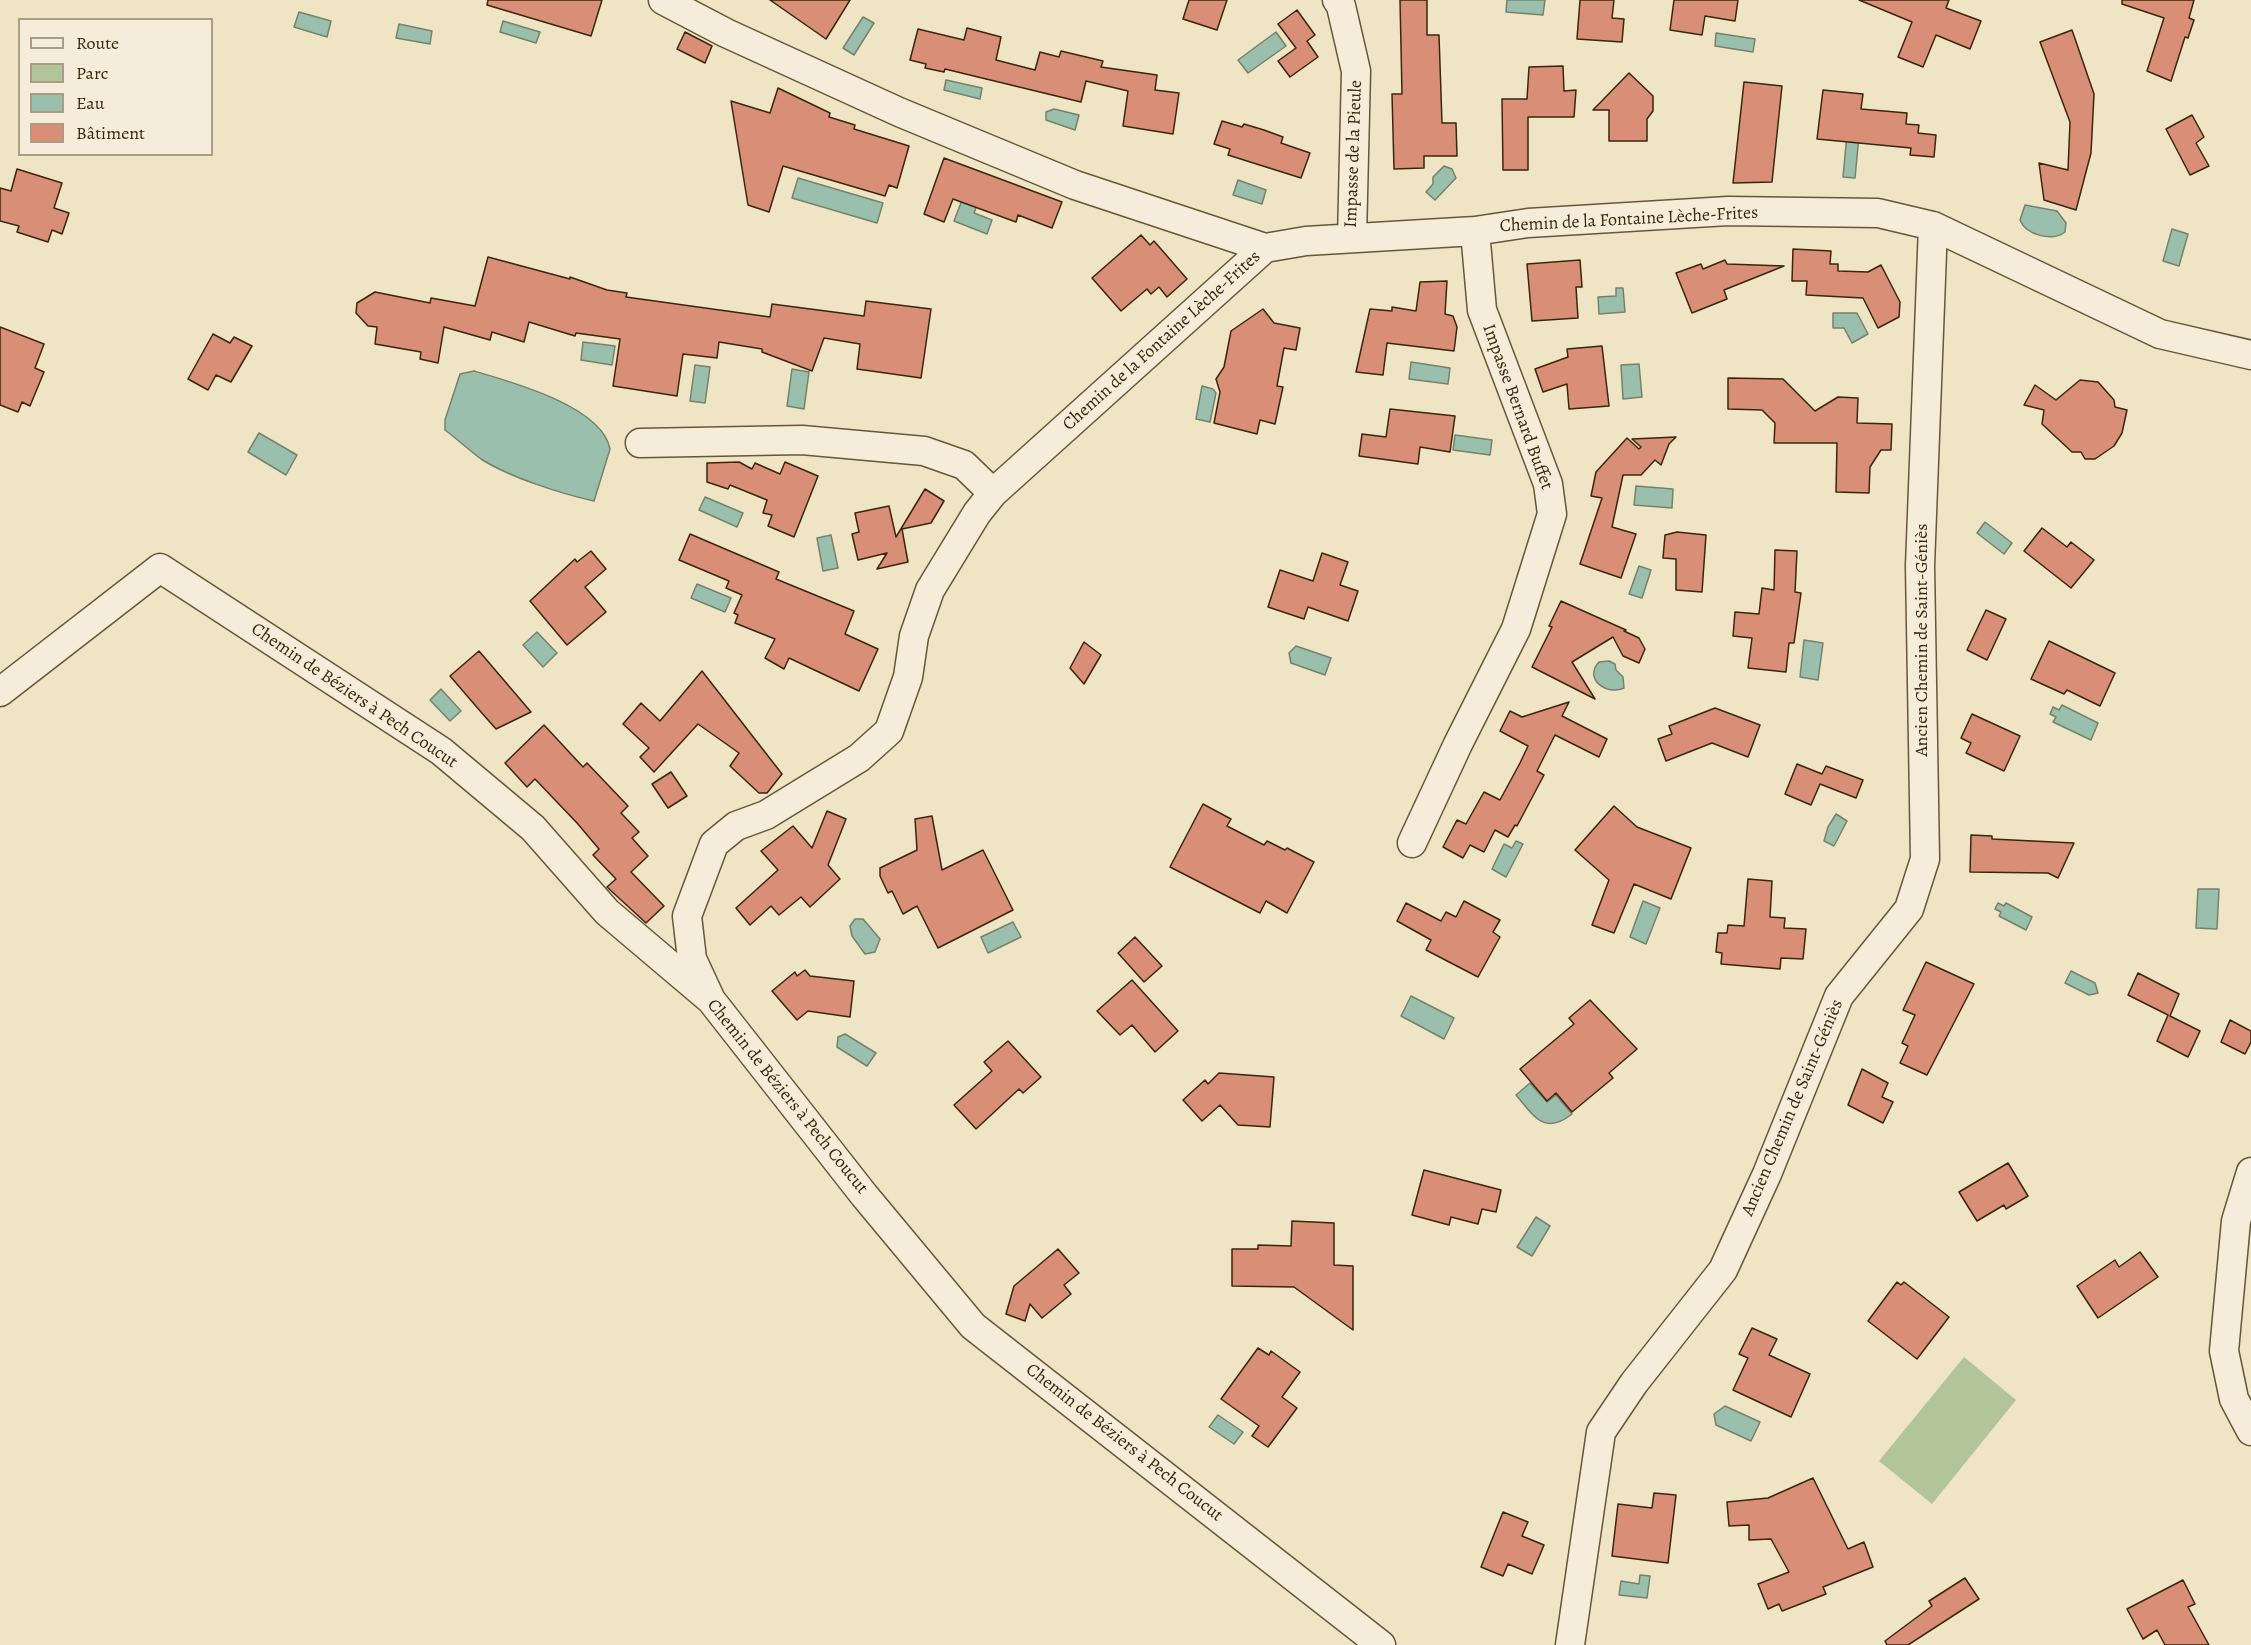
<!DOCTYPE html>
<html>
<head>
<meta charset="utf-8">
<style>
	body { margin:0 }
	#map { position:relative; width:2251px; height:1645px; overflow:hidden; background:#efe4c4; font-family:Alegreya,serif }
	canvas { display:block }
	.legend { position:absolute; left:18px; top:18px; width:195px; height:138px; box-sizing:border-box; background:#f5edd9; border:2px solid #aa9d86; margin:0; padding:8px 10px; list-style:none; font-size:18px; color:#3a260a }
	.legend li { display:flex; align-items:center; gap:12px; height:30px }
	.legend b { width:30px; border:2px solid #aa9d86 }
</style>
</head>
<body>
<div id="map">
<canvas width="2251" height="1645"></canvas>
<ul class="legend">
<li><b style="height:8px;background:#f5edd9"></b>Route</li>
<li><b style="height:16px;background:#b2c599"></b>Parc</li>
<li><b style="height:16px;background:#9bbfad"></b>Eau</li>
<li><b style="height:16px;background:#d98e77"></b>Bâtiment</li>
</ul>
</div>
<script>
const context = document.querySelector('canvas').getContext('2d');
context.lineJoin = 'round';
function fillPath(path, color) {
  context.fillStyle = color;
  context.fill(path, 'evenodd');
}
function strokePath(path, color, width, dash) {
  context.strokeStyle = color;
  context.lineWidth = width;
  context.lineCap = dash ? 'butt' : 'round';
  context.setLineDash(dash || []);
  context.stroke(path);
}
function drawText(font, color, halo, rows, align = 'center') {
  context.font = font + ' Alegreya,serif';
  context.lineWidth = 5;
  context.setLineDash([]);
  context.textBaseline = 'middle';
  context.strokeStyle = halo;
  context.fillStyle = color;
  for (const [text, x, y, turn = 0] of rows) {
    context.save();
    context.translate(x, y);
    context.rotate((+turn || 0) * Math.PI / 180);
    context.textAlign = isNaN(turn) ? turn : align;
    if (halo) context.strokeText(text, 0, 0);
    context.fillText(text, 0, 0);
    context.restore();
  }
}
const green = new Path2D(`
	M1964 1357 2016 1400 1932 1504 1879 1461Z`);
const water = new Path2D(`
	M1507 0H1545L1543 15 1506 12Z
	M299 12 331 21 327 37 294 27Z
	M863 17 874 23 854 55 843 48Z
	M503 21 540 32 536 43 500 32Z
	M399 24 432 31 430 44 396 38Z
	M1276 32 1286 46 1248 73 1238 60Z
	M1716 33 1755 39 1753 52 1715 46Z
	M946 80 982 88 980 99 944 90Z
	M1054 109 1079 115 1075 130 1046 120V112Z
	M1847 134 1859 136 1855 178 1843 177Z
	M1444 166 1452 169 1456 178 1435 200 1426 192 1433 184V177Z
	M798 178 883 203 877 223 792 198Z
	M1238 180 1266 190 1262 204 1233 195Z
	M962 200 977 205 974 213 992 220 987 234 954 221Z
	M2025 205 2057 211 2066 223 2065 232C2052 242 2026 235 2020 220Z
	M2172 229 2188 234 2179 266 2163 261Z
	M1616 288H1623L1625 312 1599 314 1598 297 1616 296Z
	M1833 313H1857L1868 334 1852 343 1844 328H1833Z
	M583 342 615 346 612 365 581 360Z
	M1411 362 1450 368 1448 384 1409 379Z
	M1639 364 1642 397 1623 399 1621 365Z
	M695 365 710 367 705 403 690 401Z
	M792 369 809 372 804 409 787 406Z
	M474 371C511 382 602 406 610 449L594 501C562 494 509 477 481 459 469 450 457 439 445 430V420L460 374Z
	M1202 386 1213 389 1216 393 1210 422 1196 419Z
	M259 433 297 455 286 475 248 452Z
	M1455 435 1492 440 1490 455 1453 450Z
	M1636 486 1673 489 1672 508 1634 505Z
	M705 497 743 513 737 527 699 510Z
	M1985 522 2012 543 2004 554 1977 533Z
	M831 535 838 568 823 571 817 538Z
	M1639 566 1651 570 1642 598 1629 594Z
	M697 584 731 598 725 612 691 598Z
	M537 632 557 653 543 667 523 645Z
	M1804 640 1823 643 1818 680 1800 677Z
	M1296 646 1331 658 1325 675 1291 663 1289 653Z
	M1609 661 1615 664 1616 670 1623 677 1624 688C1607 696 1583 679 1599 662Z
	M441 689 461 711 450 721 430 700Z
	M2062 705 2098 723 2091 740 2053 722 2056 717 2050 714 2053 707 2059 710Z
	M1836 814 1847 821 1834 846 1824 841 1828 827Z
	M1516 841 1523 844 1506 877 1492 869 1504 844 1512 848Z
	M2198 889H2219L2217 929 2196 928Z
	M1643 901 1660 908 1646 944 1630 937Z
	M1998 903 2004 906 2006 903 2032 917 2026 930 1999 916 2001 912 1995 909Z
	M855 919H863L880 939 875 952 865 954 852 936 850 926Z
	M1013 922 1021 937 988 953 981 937Z
	M2071 971 2095 983 2098 993 2089 995 2065 983Z
	M1411 996 1454 1018 1444 1039 1401 1016Z
	M845 1034 876 1053 867 1066 837 1047 838 1037Z
	M1530 1083 1547 1102 1556 1095 1572 1114C1544 1136 1534 1116 1516 1095Z
	M1536 1217 1550 1226 1532 1256 1517 1247Z
	M1725 1406 1760 1422 1751 1441 1716 1425 1714 1414Z
	M1218 1415 1243 1432 1234 1444 1209 1427Z
	M1640 1575 1650 1576 1647 1598 1619 1595 1621 1581 1639 1584Z`);
const building = new Path2D(`
	M488 0H602L591 36 487 5Z
	M770 0H850L826 39Z
	M1189 0H1227L1217 30 1183 19Z
	M1400 0H1427V35H1439L1442 123H1456L1457 156H1424V168L1394 169 1392 94H1402Z
	M1580 0H1614L1612 18 1624 19 1622 42 1577 39Z
	M1674 0H1738L1735 21 1705 16 1702 35 1670 30Z
	M1859 0H1949L1946 8 1981 21 1970 49 1936 35 1923 67 1898 57 1912 22Z
	M2122 0H2194L2189 18 2194 20 2188 38 2185 37 2171 81 2147 71 2164 18 2122 4Z
	M1297 10 1315 35 1307 41 1318 57 1290 77 1278 61 1296 48 1278 24Z
	M967 28 1001 37 996 60 1035 70 1040 52 1059 57 1061 51 1103 61 1101 67 1157 75 1155 90 1179 93 1173 134 1123 126 1128 91 1086 81 1081 102 945 69 944 72 925 68 926 64 910 60 918 29 964 40Z
	M2072 30 2094 94 2091 153 2076 210 2044 200 2039 163 2068 170 2070 122 2040 42Z
	M685 32 712 46 705 63 677 49Z
	M1563 66 1564 91 1576 90 1574 117H1528V170H1503L1502 99H1527L1529 67Z
	M1629 73 1653 96V111L1647 119V141H1609V110H1593Z
	M1744 82 1782 86 1772 182 1733 183Z
	M778 88 830 113 829 117 855 125 854 129 909 146 897 188 889 185 885 196 783 166 769 212 748 205 731 101 770 113Z
	M1823 90 1863 94 1861 109 1907 113 1906 124 1919 125 1918 133 1936 135 1934 157 1910 155 1911 148 1817 139Z
	M2192 115 2204 137 2196 143 2209 166 2190 175 2166 129Z
	M1222 121 1242 127 1244 124 1264 130 1283 137 1281 143 1310 153 1301 178 1228 155 1230 149 1214 144Z
	M944 158 1062 202 1052 228 1018 215 1016 222 953 199 944 222 924 214Z
	M17 169 62 183 54 208 69 213 62 234 52 230 48 242 17 232 19 226 0 221V188L11 191Z
	M1141 235 1150 245 1154 241 1187 279 1167 297 1159 287 1151 294 1147 289 1121 311 1092 278Z
	M1793 249 1831 251 1830 264H1838V271L1868 272 1881 265 1900 302 1899 317 1878 328 1863 298 1806 295 1807 281H1792Z
	M488 257 570 279V277L607 290 627 293 626 297 770 317 772 304 864 316 866 301 931 309 921 378 857 369 860 344 824 338 812 371 762 352V349L719 342 717 358 683 354 677 396 613 386 620 339 576 333 575 336 529 322 524 342 492 332 490 340 444 327 438 363 420 359 421 352 375 344 377 327 368 326 356 313 357 303 375 292 430 303 431 298 475 306Z
	M1580 260 1582 287H1576L1578 318 1532 321 1527 264Z
	M1725 260 1727 264 1784 266 1724 290 1727 299 1692 313 1676 273 1701 264 1703 269Z
	M1447 281 1445 314 1453 316 1457 327 1454 351 1387 343 1383 375 1356 372 1370 309 1392 311V307L1416 311 1420 282Z
	M1263 309 1274 323 1300 328 1296 350 1284 348 1277 386 1283 387 1275 424 1260 420 1257 434 1214 423 1220 392 1216 379 1224 367 1231 331Z
	M0 327 44 344 35 368 44 372 30 406 22 402 18 412 0 405Z
	M213 334 230 343 234 337 252 346 231 382 216 375 208 390 188 379Z
	M1602 346 1609 406 1569 409 1567 384 1543 392 1535 369 1568 357 1567 349Z
	M1728 378 1783 379 1815 411 1838 397 1858 398 1857 423 1892 424 1891 450H1881L1870 467 1869 493 1836 492 1837 443H1774L1775 423 1762 410 1728 409Z
	M2080 380 2098 382 2114 400 2115 407 2127 410 2122 433 2114 446 2095 459H2085L2081 452H2072L2042 424 2044 410 2024 405 2035 385 2056 400Z
	M1390 409 1455 416 1450 452 1420 447 1418 464 1359 456 1362 434 1386 437Z
	M1676 437 1669 444 1661 465 1655 460 1641 475H1623L1612 527 1636 534 1621 578 1580 564 1602 498 1591 496 1596 472 1627 438 1639 449 1641 447 1632 439Z
	M739 462 752 469 755 463 780 474 785 462 818 476 794 537 768 526 772 515 763 513 767 500 730 485 728 489 707 482V463Z
	M925 489 944 501 931 523 902 529 908 562 877 569 887 553 858 560 852 534 859 532 855 513 889 506 896 537Z
	M2042 528 2067 547 2071 542 2094 560 2071 588 2024 551Z
	M1677 532 1706 535 1702 592 1676 590V559L1663 558 1665 535Z
	M690 534 779 572 776 579 854 611 845 634 878 649 859 691 789 658 784 669 765 658 775 639 735 623 738 615 734 613 742 595 726 588 729 581 679 560Z
	M1775 550 1797 551 1795 592 1801 593 1794 643H1789L1786 672 1748 668 1752 638 1733 636 1735 612 1759 614 1762 588 1774 590Z
	M591 551 606 569 585 587 606 612 567 645 530 601 575 559 577 562Z
	M1322 553 1348 562 1340 585 1358 591 1348 621 1308 607 1304 619 1268 607 1280 570 1313 581Z
	M1561 601 1626 630 1624 631 1639 638 1645 649 1639 663 1623 656 1613 637 1572 662 1595 699 1532 667 1552 627 1549 626Z
	M1986 610 2006 619 1987 660 1967 650Z
	M2049 641 2115 673 2100 706 2067 690 2064 694 2031 679Z
	M1084 642 1101 655 1084 684 1070 668Z
	M479 651 531 712 496 729 481 712 450 676Z
	M702 671 782 774 767 793H759L730 766 739 753 698 724 654 772 640 757 649 748 623 724 641 703 660 721Z
	M1569 702 1562 716 1607 739 1599 757 1555 735 1537 771 1544 775 1517 826 1515 825 1508 837 1495 830 1484 852 1470 845 1463 858 1443 847 1457 820 1466 824 1484 792 1500 800 1520 763 1528 746 1500 731 1510 711 1522 717Z
	M1715 708 1760 725 1748 757 1712 743 1666 761 1658 739 1672 734 1669 726Z
	M1972 714 2020 736 2004 771 1966 753 1971 743 1961 738Z
	M544 725 583 767 587 763 628 806 621 813 639 832 632 838 648 856 631 872 664 906 646 923 607 887 616 879 593 855 599 849 577 823 535 779 527 787 505 763Z
	M1797 764 1822 774 1826 766 1863 780 1856 798 1820 784 1811 805 1785 794Z
	M671 772 687 796 668 808 652 784Z
	M1203 804 1231 819 1227 826 1264 845 1267 841 1285 850 1287 848 1314 862 1287 913 1266 901 1260 913 1170 867Z
	M1614 806 1637 827 1691 848 1671 899 1634 884 1614 933 1592 925 1609 880 1575 850Z
	M827 811 846 819 828 865 840 879 810 907 801 897 779 915 771 906 750 925 736 908 778 870 761 851 793 826 812 848Z
	M932 816 942 870 983 850 1013 910 938 948 917 906 903 914 892 891 888 893 880 876V868L917 850 915 819Z
	M1971 835 1992 836V839L2074 843 2058 878 2048 873 1970 872Z
	M1748 879 1772 881 1770 917 1785 918 1784 928 1806 929 1803 959 1781 958 1780 969 1721 964 1722 953 1716 952 1718 933H1727L1728 925 1744 926Z
	M1464 901 1500 920 1493 932 1500 937 1478 977 1426 950 1431 940 1397 921 1406 903 1441 921 1446 912 1456 917Z
	M1135 937 1162 966 1144 982 1118 953Z
	M1926 962 1974 984 1927 1075 1900 1063 1908 1046 1902 1043 1915 1015 1903 1010Z
	M805 970 810 976 854 981 850 1017 808 1011 797 1020 772 991 795 972 797 976Z
	M2138 973 2179 994 2170 1016 2200 1031 2188 1057 2157 1041 2168 1015 2128 995Z
	M1132 980 1178 1031 1155 1052 1132 1025 1120 1035 1097 1011Z
	M1590 1000 1637 1049 1609 1073 1613 1078 1572 1112 1556 1093 1547 1101 1520 1069 1574 1024 1569 1018Z
	M2230 1020 2251 1031V1042L2245 1054 2221 1042Z
	M1008 1041 1041 1077 1023 1093 1019 1089 976 1129 954 1105 992 1071 984 1062Z
	M1862 1069 1888 1083 1882 1097 1893 1102 1883 1123 1848 1105Z
	M1219 1073 1274 1077 1270 1127 1238 1125 1220 1105 1202 1121 1183 1100 1205 1080 1208 1084Z
	M2008 1163 2028 1196 2006 1209 2004 1205 1977 1221 1959 1192Z
	M1424 1170 1501 1190 1496 1212 1482 1209 1478 1224 1451 1217 1449 1225 1412 1215Z
	M1292 1221 1334 1223V1265L1353 1266V1330L1294 1287 1232 1286V1249H1258V1245L1291 1246Z
	M1058 1249 1079 1273 1064 1285 1071 1294 1042 1318 1030 1304 1025 1321 1006 1314 1014 1286Z
	M2140 1252 2158 1277 2098 1318 2077 1286 2115 1260 2119 1267Z
	M1897 1282 1901 1285 1904 1282 1949 1317 1917 1359 1868 1321Z
	M1752 1328 1777 1339 1769 1355 1810 1374 1791 1417 1733 1390 1748 1358 1739 1354Z
	M1258 1348 1269 1355 1271 1351 1300 1372 1282 1397 1297 1408 1268 1447 1252 1436 1259 1426 1221 1399Z
	M1813 1478 1848 1549 1864 1542 1873 1567 1823 1587 1826 1594 1782 1611 1779 1604 1768 1609 1758 1584 1789 1572 1771 1539 1749 1540V1525L1729 1526 1727 1502 1768 1498Z
	M1654 1493 1676 1495 1668 1563 1612 1556 1618 1504 1652 1508Z
	M1503 1512 1528 1522 1522 1536 1544 1545 1532 1574 1508 1564 1503 1576 1481 1567Z
	M1965 1578 1979 1599 1908 1645H1887L1885 1641 1932 1606 1929 1601Z
	M2183 1580 2195 1604 2188 1607 2209 1645H2165L2157 1630 2143 1639 2127 1609Z`);
const street = new Path2D(`
	M663 0 726 33 899 112 1075 185 1265 248
	M1337 0 1341 6 1356 71 1352 238
	M640 443 802 440 924 451 964 465 993 493
	M0 692 160 568 441 751 533 828 607 912 711 1000 864 1195 973 1326 1381 1645
	M1412 843 1458 744 1516 629 1552 514 1548 484 1482 310 1475 231
	M711 1000 692 959 687 916 714 844 736 826 766 815 859 758 889 731 908 677 914 636 930 590 977 513 993 493 1265 248 1306 241 1475 231 1528 223 1728 211 1878 213 1933 226 2160 334 2251 355
	M2251 1172 2236 1221 2224 1351 2234 1399 2251 1431
	M1570 1645 1601 1432 1634 1383 1723 1270 1767 1174 1839 996 1909 909 1925 859 1920 566 1933 226`);
const streetNames = [
	["Impasse de la Pieule",1354,154,-88],
	["Chemin de la Fontaine Lèche-Frites",1629,220,-3],
	["Chemin de la Fontaine Lèche-Frites",1162,341,-42],
	["Impasse Bernard Buffet",1517,407,70],
	["Ancien Chemin de Saint-Géniès",1923,640,-90],
	["Chemin de Béziers à Pech Coucut",354,696,34],
	["Chemin de Béziers à Pech Coucut",787,1097,51],
	["Ancien Chemin de Saint-Géniès",1793,1108,-67],
	["Chemin de Béziers à Pech Coucut",1124,1443,38]
];
fillPath(green, '#b2c599');
fillPath(water, '#9bbfad');
strokePath(water, '#74826c', 1.5);
fillPath(building, '#d98e77');
strokePath(building, '#3a260a', 1.5);
strokePath(street, '#675638', 31);
strokePath(street, '#f5edd9', 28);
drawText('18px', '#3a260a', '#f5edd9', streetNames);
</script>
</body>
</html>
